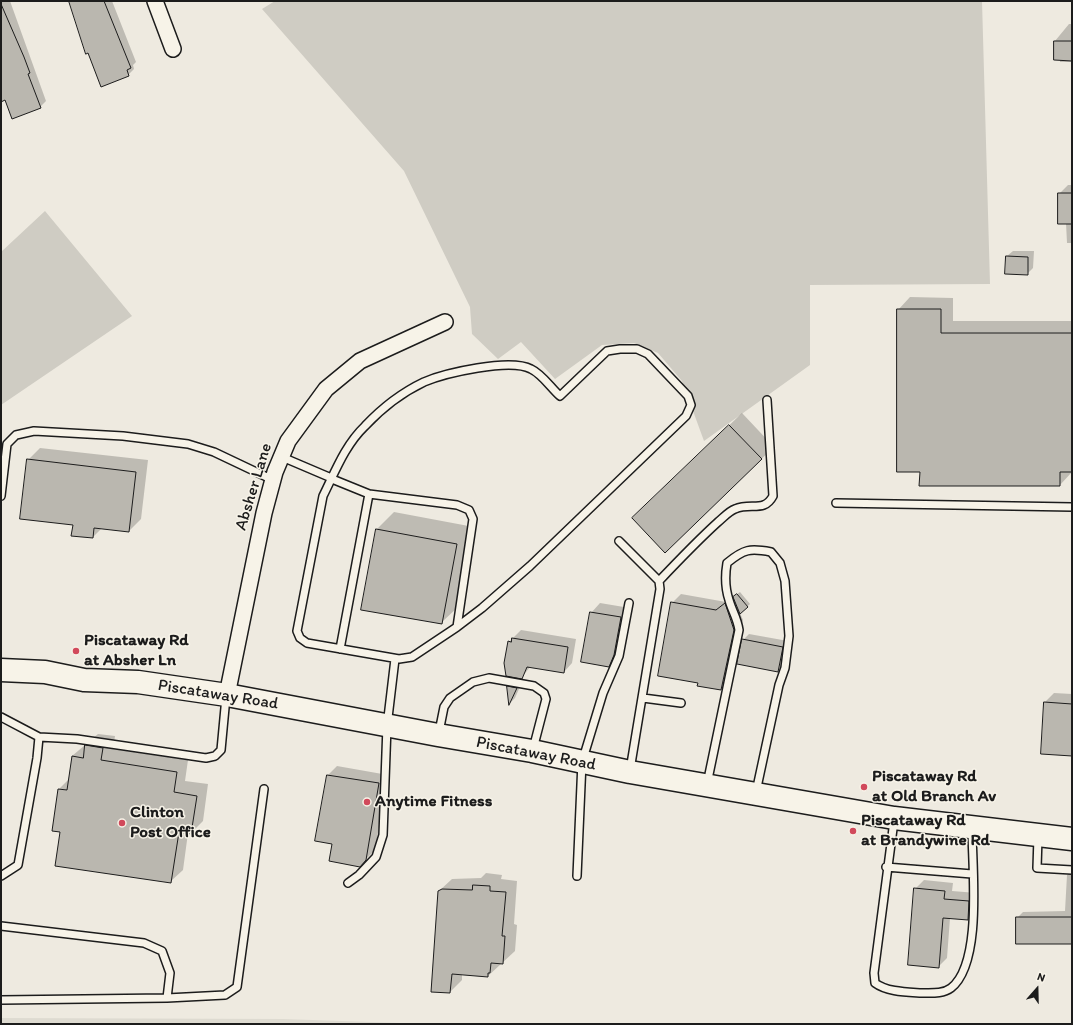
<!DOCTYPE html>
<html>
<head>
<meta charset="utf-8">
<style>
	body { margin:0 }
	#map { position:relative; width:1073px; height:1025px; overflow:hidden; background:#eeeae0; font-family:Itim,sans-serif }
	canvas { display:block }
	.frame { position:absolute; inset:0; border:2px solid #1c1c1c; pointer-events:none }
	.north { position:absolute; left:1017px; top:969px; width:40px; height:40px; -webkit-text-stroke:3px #f7f3e8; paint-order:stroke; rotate:20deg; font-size:11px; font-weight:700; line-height:16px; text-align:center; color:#1c1c1c }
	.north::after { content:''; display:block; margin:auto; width:14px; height:18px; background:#1c1c1c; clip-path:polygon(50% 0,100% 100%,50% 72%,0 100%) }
</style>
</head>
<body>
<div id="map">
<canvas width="1073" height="1025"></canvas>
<div class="frame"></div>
<div class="north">N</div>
</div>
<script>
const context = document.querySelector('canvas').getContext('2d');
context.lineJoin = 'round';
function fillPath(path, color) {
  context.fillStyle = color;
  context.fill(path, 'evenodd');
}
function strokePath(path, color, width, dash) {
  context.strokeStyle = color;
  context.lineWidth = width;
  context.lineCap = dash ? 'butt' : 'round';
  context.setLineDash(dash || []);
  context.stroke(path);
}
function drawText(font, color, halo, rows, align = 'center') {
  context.font = font + ' Itim,sans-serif';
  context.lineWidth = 3;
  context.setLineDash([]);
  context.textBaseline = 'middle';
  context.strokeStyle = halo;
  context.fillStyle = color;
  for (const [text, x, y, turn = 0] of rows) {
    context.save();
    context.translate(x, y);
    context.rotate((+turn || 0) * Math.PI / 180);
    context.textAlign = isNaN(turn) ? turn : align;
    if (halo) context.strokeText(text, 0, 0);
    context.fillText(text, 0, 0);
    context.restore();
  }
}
const built = new Path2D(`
	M1 1018 283 1019 429 1024H1Z`);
const green = new Path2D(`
	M275 1H982L990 284 810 285V365L704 441 682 381 658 353 634 343 602 345 555 379 521 342 498 359 472 334 470 307 404 171 262 9Z
	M45 211 132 316 1 405V252Z`);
const shadow = new Path2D(`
	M1 1H10L46 101 40 107 6 99 1 93Z
	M70 1H112L136 62 133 65 134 69 128 75Z
	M1069 24H1072V62H1060V59H1055V41Z
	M1068 185H1072V243H1067L1066 223 1059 194Z
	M1013 251H1034L1033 268 1027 274 1007 256Z
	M910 297 953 298V321H1072V472L1060 485 921 471 898 310Z
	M742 413 774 447 665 551 645 506Z
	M40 448 148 460 141 519 129 531 102 528 93 537 74 524 28 460Z
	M394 512 474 527 459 606 441 623 376 530Z
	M740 592 750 604 740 613 743 620 730 680 721 689 699 682 672 603 681 594 726 602Z
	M600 603 630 608 618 657 608 666 591 613Z
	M521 630 576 639 572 663 564 672 531 666 521 678 509 642Z
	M749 634 788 641 784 665 778 670 743 640Z
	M514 681 522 682 515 698 510 703 508 687Z
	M1054 693 1072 694V755L1045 702Z
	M98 734 115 736 113 749 188 760 185 781 208 784 203 821 191 833H188L183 870 171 881 61 831 59 789 69 779 72 756Z
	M337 766 388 775 375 850 360 865 333 843 317 840 328 775Z
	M1072 870V943L1017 918 1023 912 1065 911 1067 875Z
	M486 873 502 875 501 879 517 881 514 924 517 925 515 951 488 976 462 974V980L450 992 439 891 452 879 481 878Z
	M924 880 953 883 952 891 977 893 976 911 968 919 950 918 947 958 938 967 915 889Z`);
const building = new Path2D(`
	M69 1H104L131 68 127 70 129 76 101 87 88 53 86 54Z
	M1 4 24 57 30 73 28 74 41 108 12 119 5 100 1 102Z
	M1054 41H1072V61L1054 60Z
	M1058 193H1072V224H1058Z
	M1006 256 1028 257V275L1005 274Z
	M897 309H941V333H1072V472H1060V486H919L920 472H897Z
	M729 425 762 459 665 553 632 518Z
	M27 459 136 472 129 532 94 528 93 538 71 536 73 525 20 519Z
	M376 529 457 544 442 624 361 610Z
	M737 594 748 607 740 614 733 597Z
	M671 602 716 610 725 603 734 630 721 690 697 686 698 683 658 676Z
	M590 612 621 617 614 655 609 667 581 662Z
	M512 638 568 647 564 673 527 667 522 679 506 676 504 663 508 641 511 642Z
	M742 639 783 647 778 672 737 664Z
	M507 686 517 688 509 705Z
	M1044 702 1072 704V756L1041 754Z
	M85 745 103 748 101 760 177 772 174 792 197 796 191 834 179 832 171 883 55 866 60 832 52 831 58 789 67 790 72 756 83 758Z
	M327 775 379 783 366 860 360 867 329 861 332 844 315 841Z
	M473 885 490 886V891L506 892 502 936H505L503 964 491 963 490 973H488V977L452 974 450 993 431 992 438 891 442 889 472 890Z
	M914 888 945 891 944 899 969 901 968 920 943 918 939 968 908 965Z
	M1016 917H1072V944H1016Z`);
const service = new Path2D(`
	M282 457 329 477 332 479 369 494 457 505 469 510 473 519 457 627 482 608 530 566 686 416 691 405 688 396 648 354 637 349H620L607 351 560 396C551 388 542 374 531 369 510 358 445 373 424 382 403 392 381 409 365 426 345 445 335 472 323 496L297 631 300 638 307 643 399 659 412 657 457 627
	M1 496 7 444 16 435 34 431 123 436 188 444 214 452 273 480
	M836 503 1072 507
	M619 541 659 581 660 589 630 770
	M659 581C678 561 697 541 718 522 723 518 729 511 735 509 751 502 764 513 773 496L767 400
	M340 649 369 494
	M643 698 681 703
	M1 717 39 737 77 739 206 758 215 756 221 750 226 697
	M439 732 444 707 450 698 473 682 489 678 534 686 544 693 546 699 533 749
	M707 784 739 630C737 617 732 611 729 600 725 588 725 575 727 563 744 549 750 548 771 552L780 563 785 581 789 636 785 668 779 685 756 792
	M894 821 874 973 875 983C887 992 907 992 922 993 932 993 943 994 951 988 983 963 972 867 972 829
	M1038 837 1037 868 1072 870
	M886 867 972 874
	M1 876 18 865 37 758 39 737
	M577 876 582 762 603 693 619 656 629 603
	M348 883 359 875 376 857 383 835 387 726 395 659
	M1 926 144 943 162 951 170 973 167 998 1 1000
	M167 998 225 995 237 987 264 789`);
const minor = new Path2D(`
	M155 1 173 49
	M227 695 264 513 275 472 288 441 326 389 360 361 445 322`);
const primary = new Path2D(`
	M1 670 45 672 84 680 138 682 227 695 438 735 532 751 630 772 894 818 1072 839`);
const markers = [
	[76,651,4,"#d1495b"],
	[864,787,4,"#d1495b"],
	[367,802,4,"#d1495b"],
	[122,823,4,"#d1495b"],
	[853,831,4,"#d1495b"]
];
const streetNames = [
	["Absher Lane",254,487,-73],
	["Piscataway Road",218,695,9],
	["Piscataway Road",536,754,11]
];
const poiNames = [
	["Piscataway Rd",84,641],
	["at Absher Ln",84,661],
	["Piscataway Rd",872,777],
	["at Old Branch Av",872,797],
	["Anytime Fitness",375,802],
	["Clinton",130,813],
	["Post Office",130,833],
	["Piscataway Rd",861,821],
	["at Brandywine Rd",861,841]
];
fillPath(built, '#dedbd1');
fillPath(green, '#cfccc3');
fillPath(shadow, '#0003');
fillPath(building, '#bab7af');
strokePath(building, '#1c1c1c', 1);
strokePath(service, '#1c1c1c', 10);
strokePath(minor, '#1c1c1c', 18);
strokePath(primary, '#1c1c1c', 25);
strokePath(service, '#f7f3e8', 7);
strokePath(minor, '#f7f3e8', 15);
strokePath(primary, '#f7f3e8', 22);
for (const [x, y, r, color] of markers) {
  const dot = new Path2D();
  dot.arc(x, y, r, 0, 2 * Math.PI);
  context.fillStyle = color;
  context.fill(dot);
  strokePath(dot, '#f7f3e8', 1.5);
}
drawText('17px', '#1c1c1c', '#f7f3e8', streetNames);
drawText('bold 17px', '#1c1c1c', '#f7f3e8', poiNames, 'left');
</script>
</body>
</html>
